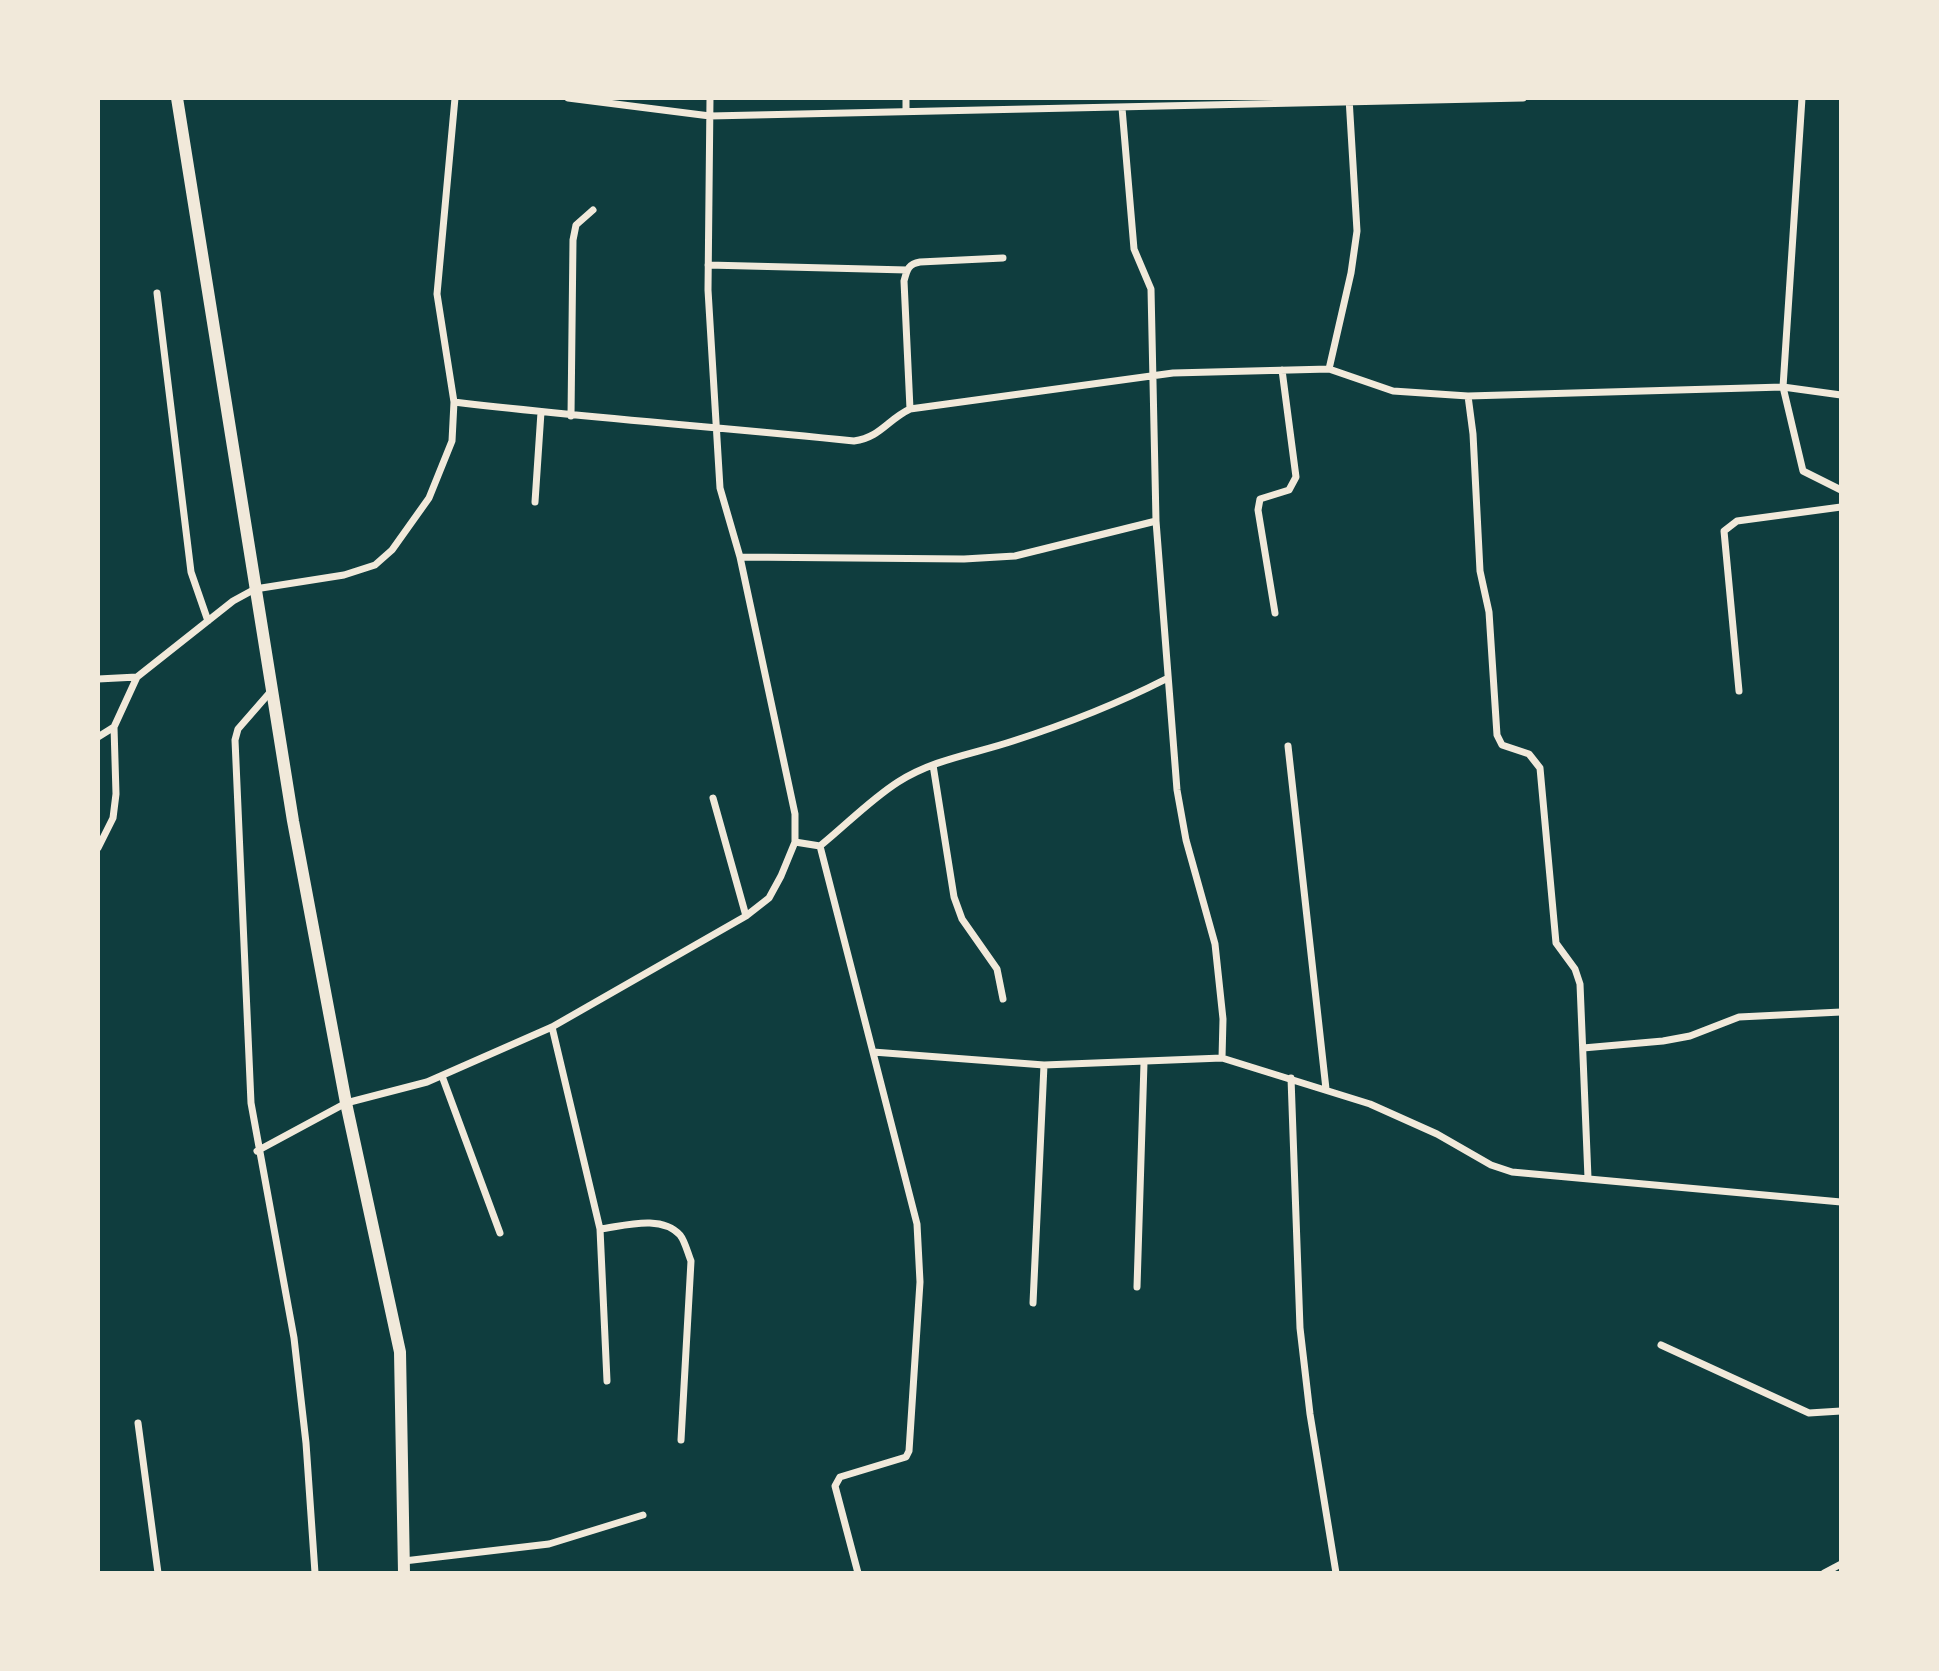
<!DOCTYPE html>
<html>
<head>
<meta charset="utf-8">
<style>
	body { margin:0 }
	#map { position:relative; width:1939px; height:1671px; overflow:hidden; background:#0f3d3e; font-family:Figtree,sans-serif }
	canvas { display:block }
	.frame { position:absolute; inset:0; border:100px solid #f1e9da; pointer-events:none }
</style>
</head>
<body>
<div id="map">
<canvas width="1939" height="1671"></canvas>
<div class="frame"></div>
</div>
<script>
const context = document.querySelector('canvas').getContext('2d');
context.lineJoin = 'round';
function strokePath(path, color, width, dash) {
  context.strokeStyle = color;
  context.lineWidth = width;
  context.lineCap = dash ? 'butt' : 'round';
  context.setLineDash(dash || []);
  context.stroke(path);
}
const minor = new Path2D(`
	M568 98 710 116 1523 98
	M1802 98 1783 387 1803 471 1841 490
	M1122 108 1134 249 1151 289 1156 521 1177 790 1186 840 1215 944 1223 1019 1222 1058
	M906 111V98
	M708 265 907 270
	M157 293 191 572 208 621
	M1329 369 1351 273 1357 231 1349 98
	M1468 396 1473 434 1480 571 1489 612 1497 735 1502 745 1529 754 1540 768 1556 943 1575 969 1580 984 1588 1178
	M454 402C587 418 721 427 854 441 881 437 887 420 910 409L1173 373 1329 369 1393 391 1468 396 1783 387 1841 395
	M910 409 904 281C907 270 908 264 920 262L1003 258
	M571 416 573 240 576 225 593 210
	M535 502 541 412
	M740 557 964 559 1015 556 1156 521
	M1275 613 1258 510 1260 499 1289 490 1296 477 1282 370
	M98 679 137 677
	M272 690 238 729 235 740 251 1103 294 1338 306 1443 315 1573
	M1739 691 1724 531 1737 521 1841 507
	M98 737 114 727 137 677 233 601 255 589 344 575 375 565 392 550 429 498 452 441 454 402 437 294 455 98
	M1288 746 1326 1089
	M933 765 954 897 962 919 997 969 1003 999
	M713 798 746 916
	M795 842 820 846C846 825 870 800 898 782 934 759 974 754 1013 741 1066 724 1117 704 1166 679
	M820 846 917 1224 920 1282 909 1451 906 1457 840 1477 835 1486 858 1573
	M98 848 113 818 116 794 114 727
	M552 1027 600 1229 607 1381
	M1583 1048 1663 1041 1690 1036 1739 1017 1841 1012
	M873 1052 1044 1065 1222 1058 1370 1104 1437 1134 1491 1165 1512 1172 1841 1202
	M442 1076 500 1233
	M1291 1078 1300 1328 1310 1414 1336 1573
	M257 1151 346 1103 427 1082 552 1027 746 916 769 898 781 876 795 842V814L740 557 720 488 708 290 710 98
	M600 1229C624 1226 661 1214 680 1235 685 1241 688 1254 691 1261L681 1440
	M1137 1287 1144 1063
	M1033 1303 1044 1065
	M1661 1345 1809 1413 1841 1411
	M138 1423 158 1573
	M404 1561 549 1544 643 1515
	M1824 1573 1841 1564`);
const tertiary = new Path2D(`
	M177 98 293 821 346 1103 400 1352 404 1573`);
strokePath(minor, '#f1e9da', 7);
strokePath(tertiary, '#f1e9da', 12);
</script>
</body>
</html>
